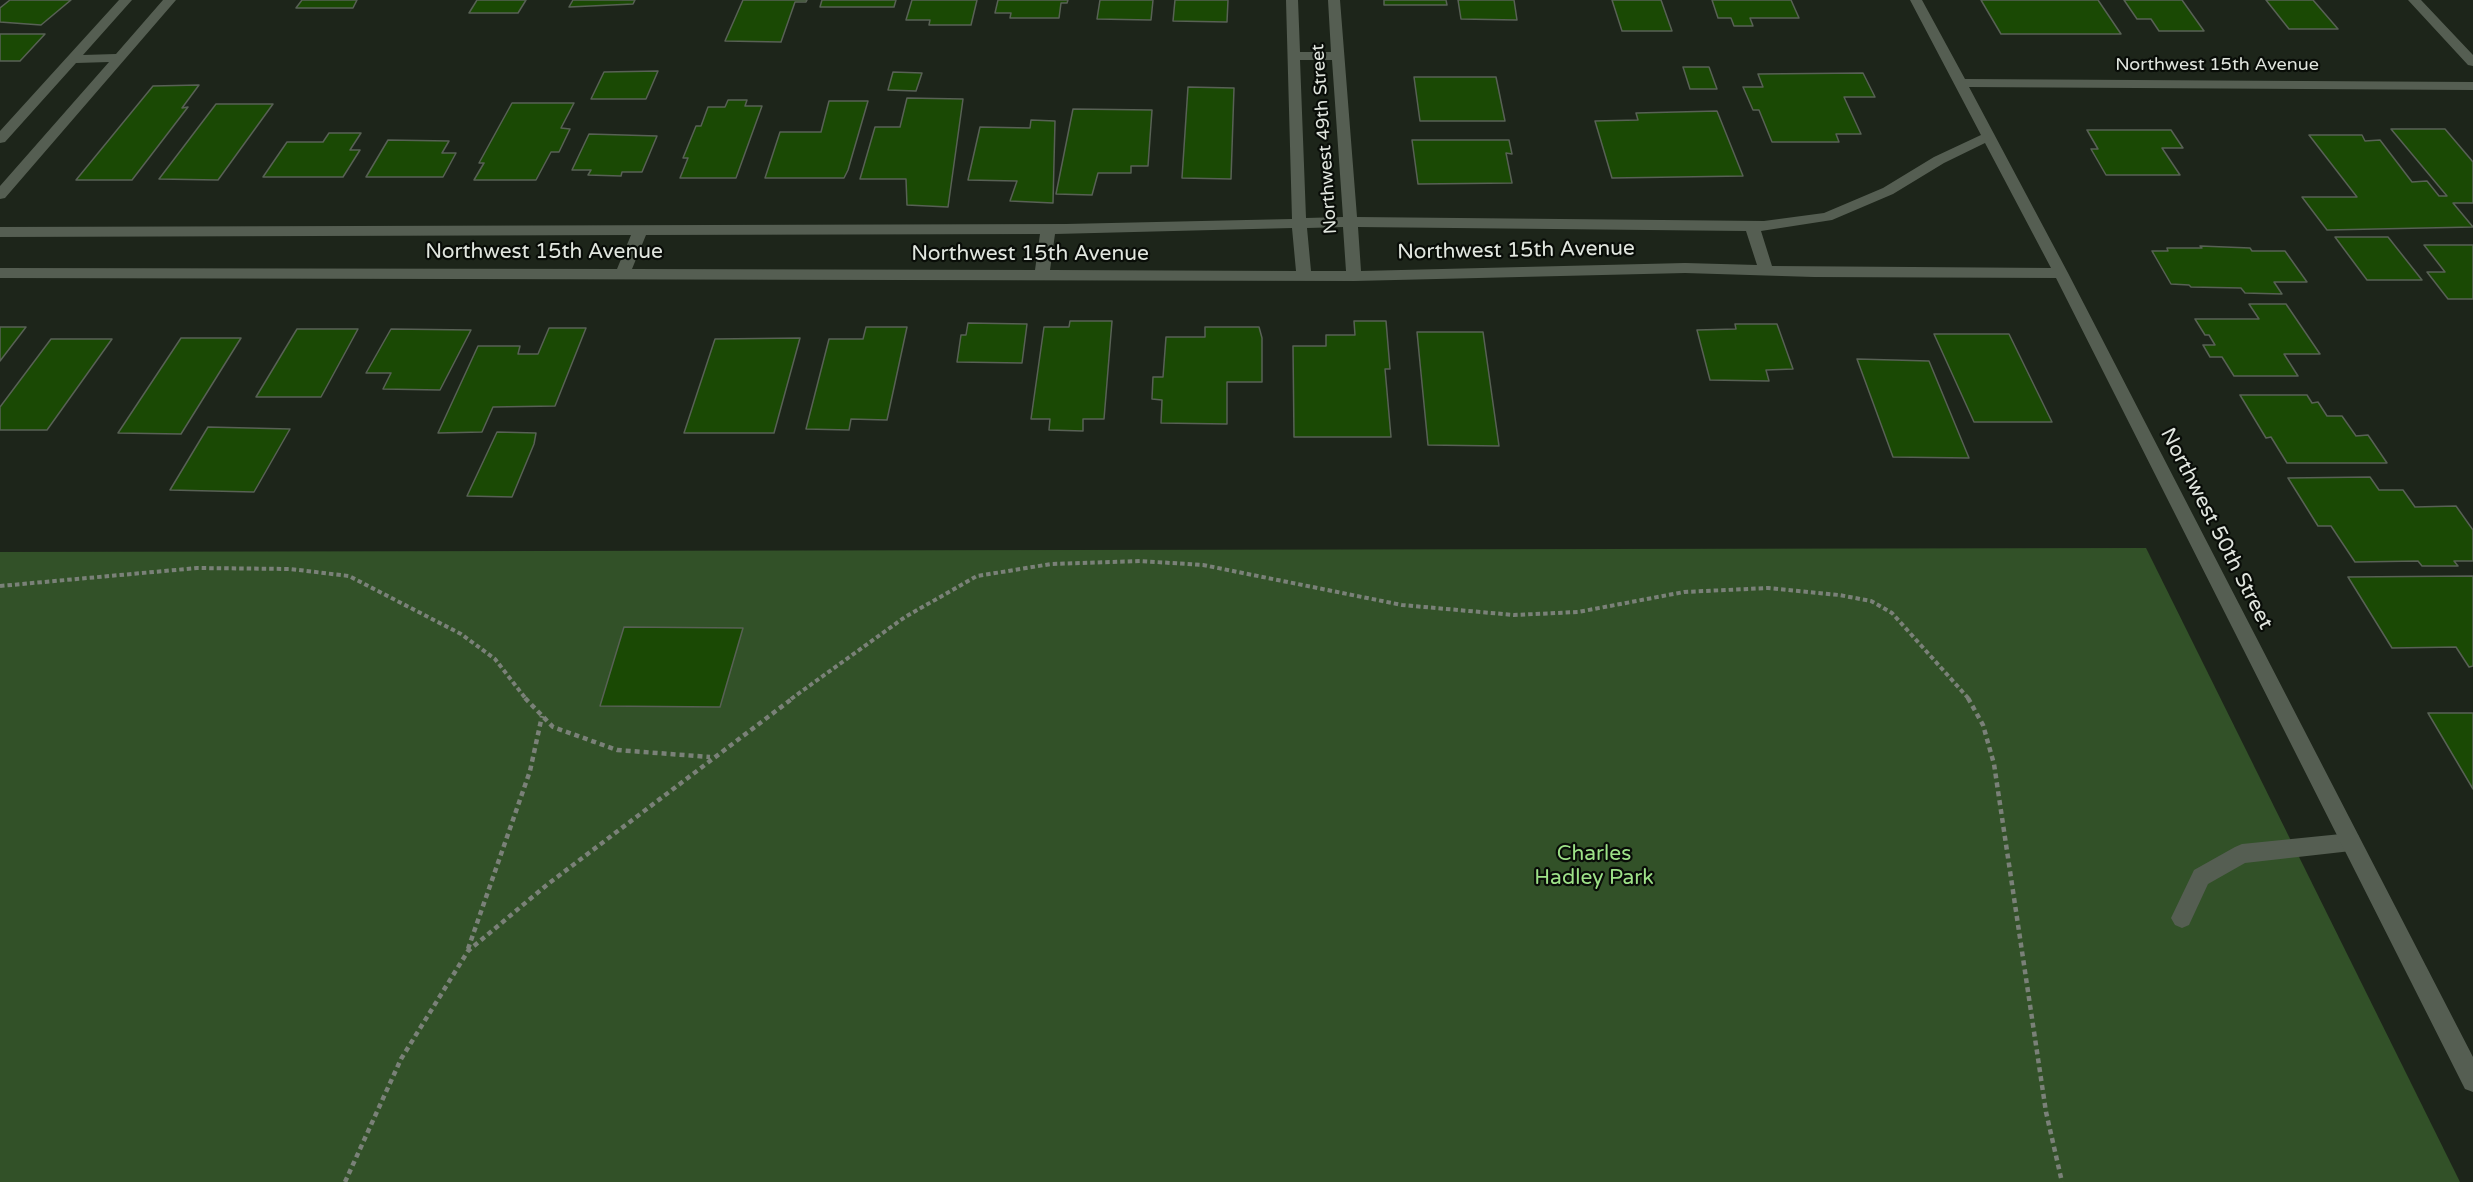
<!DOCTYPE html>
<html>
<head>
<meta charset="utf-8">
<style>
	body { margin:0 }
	canvas { display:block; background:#1d251a }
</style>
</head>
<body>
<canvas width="2473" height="1182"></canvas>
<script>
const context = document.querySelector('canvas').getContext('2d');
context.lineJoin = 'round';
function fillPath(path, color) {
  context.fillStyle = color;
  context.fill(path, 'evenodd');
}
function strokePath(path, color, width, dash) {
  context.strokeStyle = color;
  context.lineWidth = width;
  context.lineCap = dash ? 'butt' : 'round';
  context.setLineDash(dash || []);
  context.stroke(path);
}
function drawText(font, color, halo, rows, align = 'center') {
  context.font = font + ' "Varela Round",sans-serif';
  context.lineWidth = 4.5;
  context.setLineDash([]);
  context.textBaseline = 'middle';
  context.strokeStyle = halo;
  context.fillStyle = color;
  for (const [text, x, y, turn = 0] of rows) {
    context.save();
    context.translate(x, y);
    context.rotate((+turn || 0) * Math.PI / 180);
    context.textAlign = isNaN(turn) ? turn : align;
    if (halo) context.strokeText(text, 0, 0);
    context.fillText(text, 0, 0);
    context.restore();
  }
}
const green = new Path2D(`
	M2146 548 2460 1182H0V552Z`);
const building = new Path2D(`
	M10 0H71L41 25 0 22V8Z
	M302 0H357L353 8H296Z
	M477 0H526L518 13H469Z
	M573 0H635L633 4 569 7Z
	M743 0H807L806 2H795L781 42 725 41Z
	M822 0H896L894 7H820Z
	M912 0H977L971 25H929L930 20H906Z
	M998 0H1068L1067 3H1061L1059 18H1010L1011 13H995Z
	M1100 0H1153L1151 20 1097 19Z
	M1175 0H1228L1227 22 1173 21Z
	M1384 0H1446L1447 5H1384Z
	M1458 0H1514L1517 20 1461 19Z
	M1612 0H1661L1672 31H1622Z
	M1712 0H1791L1799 18H1750L1753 26H1734L1731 18H1718Z
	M1981 0H2098L2121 34H2001Z
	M2124 0H2182L2204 31H2159L2151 19H2137Z
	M2266 0H2313L2338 29H2289Z
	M0 34H45L20 61H0Z
	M1683 67H1709L1717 89H1690Z
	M658 71 646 99H591L604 72Z
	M893 72 922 73 916 91 888 90Z
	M1863 73 1875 97H1844L1861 134H1836L1839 142H1772L1759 110H1753L1743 87H1763L1758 74Z
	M1414 77H1496L1505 121H1420Z
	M199 85 182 108 188 107 132 180H76L153 86Z
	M1188 87 1234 88 1231 179 1182 178Z
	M907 98 963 99 948 207 907 205 906 179H860L875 127H900Z
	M728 100H747L745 106H762L736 178H680L688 158H683L696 126H701L708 107H725Z
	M829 101H868L848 170 844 178H765L780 132H821Z
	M512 103H574L561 128 570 129 559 152H551L536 180H474L484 163H479Z
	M216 104H273L218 180 159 179Z
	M1073 109 1152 110 1148 166H1131V173H1098L1092 195 1056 194Z
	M1717 111 1743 176 1612 178 1595 121 1638 120 1636 113Z
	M1031 120 1055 121 1053 203 1010 201 1017 181 968 180 980 127 1030 128Z
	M2391 129H2445L2473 162V203H2453L2473 227 2327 230 2302 197H2357L2309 135H2362L2365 141 2380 140 2412 182 2427 181 2439 196H2447Z
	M2087 130H2171L2183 148H2162L2180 175H2106L2091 149H2098Z
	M329 133H361L350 150H360L343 177H263L287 142H323Z
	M589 134 657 136 642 172H622L621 176 588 175 591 170H572Z
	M388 140 449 141 442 153H456L443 177H366Z
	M1412 140H1509L1512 154 1506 153 1512 183 1418 184Z
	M2335 237H2388L2422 280H2367Z
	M2424 245H2473V299H2448L2427 272H2445Z
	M2200 246 2250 248 2252 251H2285L2307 282H2274L2282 294 2245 293 2241 288 2191 287 2189 285 2171 284 2152 251H2168L2167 248H2202Z
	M2249 304H2286L2320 354H2284L2298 376H2234L2222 357H2210L2203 345H2215L2209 335H2205L2195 319H2259Z
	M1070 321H1112L1104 419H1083V431L1049 430 1050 419H1031L1044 327H1069Z
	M1354 321H1386L1390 369H1385L1391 437H1294L1293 346H1326V335H1355Z
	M968 323 1027 324 1022 363 957 362 961 335H966Z
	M1735 324H1777L1793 369 1766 370 1769 381 1710 380 1697 330 1736 329Z
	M0 327H26L0 361Z
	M866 327H907L887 420 851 419 849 430 806 429 829 339H863Z
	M1205 327H1259L1262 338V382H1227V424L1161 423 1162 400 1152 399 1153 377H1163L1166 337H1205Z
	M549 328H586L555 406 493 407 482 432 438 433 478 346H520L518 354H538Z
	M297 329H358L321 397H256Z
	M391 329 471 330 440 390 383 389 391 373H366Z
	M1417 332H1483L1499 446 1428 445Z
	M1934 334H2009L2052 422H1974Z
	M181 338H241L181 434 118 433Z
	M800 338 774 433H684L715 339Z
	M51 339H112L47 430H0V407Z
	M1857 359 1929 361 1969 458 1893 457Z
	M2240 395H2307L2312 403 2318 402 2327 416H2342L2356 436 2368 435 2387 463H2287L2271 437 2266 438Z
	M208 427 290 429 254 492 170 490Z
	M497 432 536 433 534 444 512 497 467 496Z
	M2370 477 2379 490H2403L2415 507 2456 506 2473 530V561H2454L2458 566H2422L2418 561 2355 562 2331 526H2318L2288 478Z
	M2473 576V666L2469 667 2456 647 2392 648 2348 577Z
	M624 627 743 628 720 707 600 706Z
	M2428 713H2473V789Z`);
const pathFar1 = new Path2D(`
	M0 586 197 568 290 569 349 576 461 634 495 659 526 699
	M791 699 905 617 977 576 1051 564 1140 561 1203 565 1402 605 1514 615 1578 612 1684 592 1768 588 1839 595 1871 601 1892 613 1969 699`);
const path = new Path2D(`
	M525 698 553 727 617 750 710 757
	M1968 698 1983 725 1994 764 2046 1112 2062 1182
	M468 949 530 771 542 716
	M345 1182 401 1059 468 951 548 884 793 698`);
const lane = new Path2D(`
	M2351 833 2358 835 2361 842 2358 849 2351 851 2245 863 2208 884 2189 925 2182 928 2175 925 2171 918 2194 870 2235 847 2242 844Z`);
const street = new Path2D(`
	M119 0H132L83 55 116 54 163 0H176L5 198 0 199V186L109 62 76 63 5 142 0 143V131Z
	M1286 0H1298L1300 52H1331L1328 0H1340L1357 217 1764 221 1824 213 1883 188 1934 157 1981 135 1910 0H1922L1965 79 2473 82V90L1969 87 2068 273 2473 1057V1092L2465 1089 2056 278 1814 277 1685 273 1354 281 0 278V268L617 269 631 235 0 237V227L1066 224 1292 219ZM1300 60H1332L1343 217 1306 218ZM1985 143 2051 268 1772 266 1761 231 1832 220 1893 194 1944 163ZM1343 227 1346 271H1311L1307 228ZM1358 227 1746 231 1757 265 1685 263 1361 271ZM1292 228 1296 271 1050 270 1055 234ZM1040 234 1035 270 632 269 646 235Z
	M2408 0H2421L2473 55V66L2468 65Z`);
const farStreetnames = [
	["Northwest 15th Avenue",2217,65],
	["Northwest 49th Street",1325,139,-94]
];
const streetNames = [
	["Northwest 15th Avenue",1516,251,-1],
	["Northwest 15th Avenue",544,252],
	["Northwest 15th Avenue",1030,254],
	["Northwest 50th Street",2216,529,63]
];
const parkNames = [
	["Charles",1594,854],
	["Hadley Park",1594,878]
];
fillPath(green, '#325128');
fillPath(building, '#1a4904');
strokePath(building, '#586155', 1.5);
strokePath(pathFar1, '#7a8178', 4, [4.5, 3]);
strokePath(path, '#7a8178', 4.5, [5, 4]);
fillPath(lane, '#555e52');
fillPath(street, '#555e52');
drawText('18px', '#e1e6df', '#090d08', farStreetnames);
drawText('21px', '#e1e6df', '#090d08', streetNames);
drawText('21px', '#9ee288', '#090d08', parkNames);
</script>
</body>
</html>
